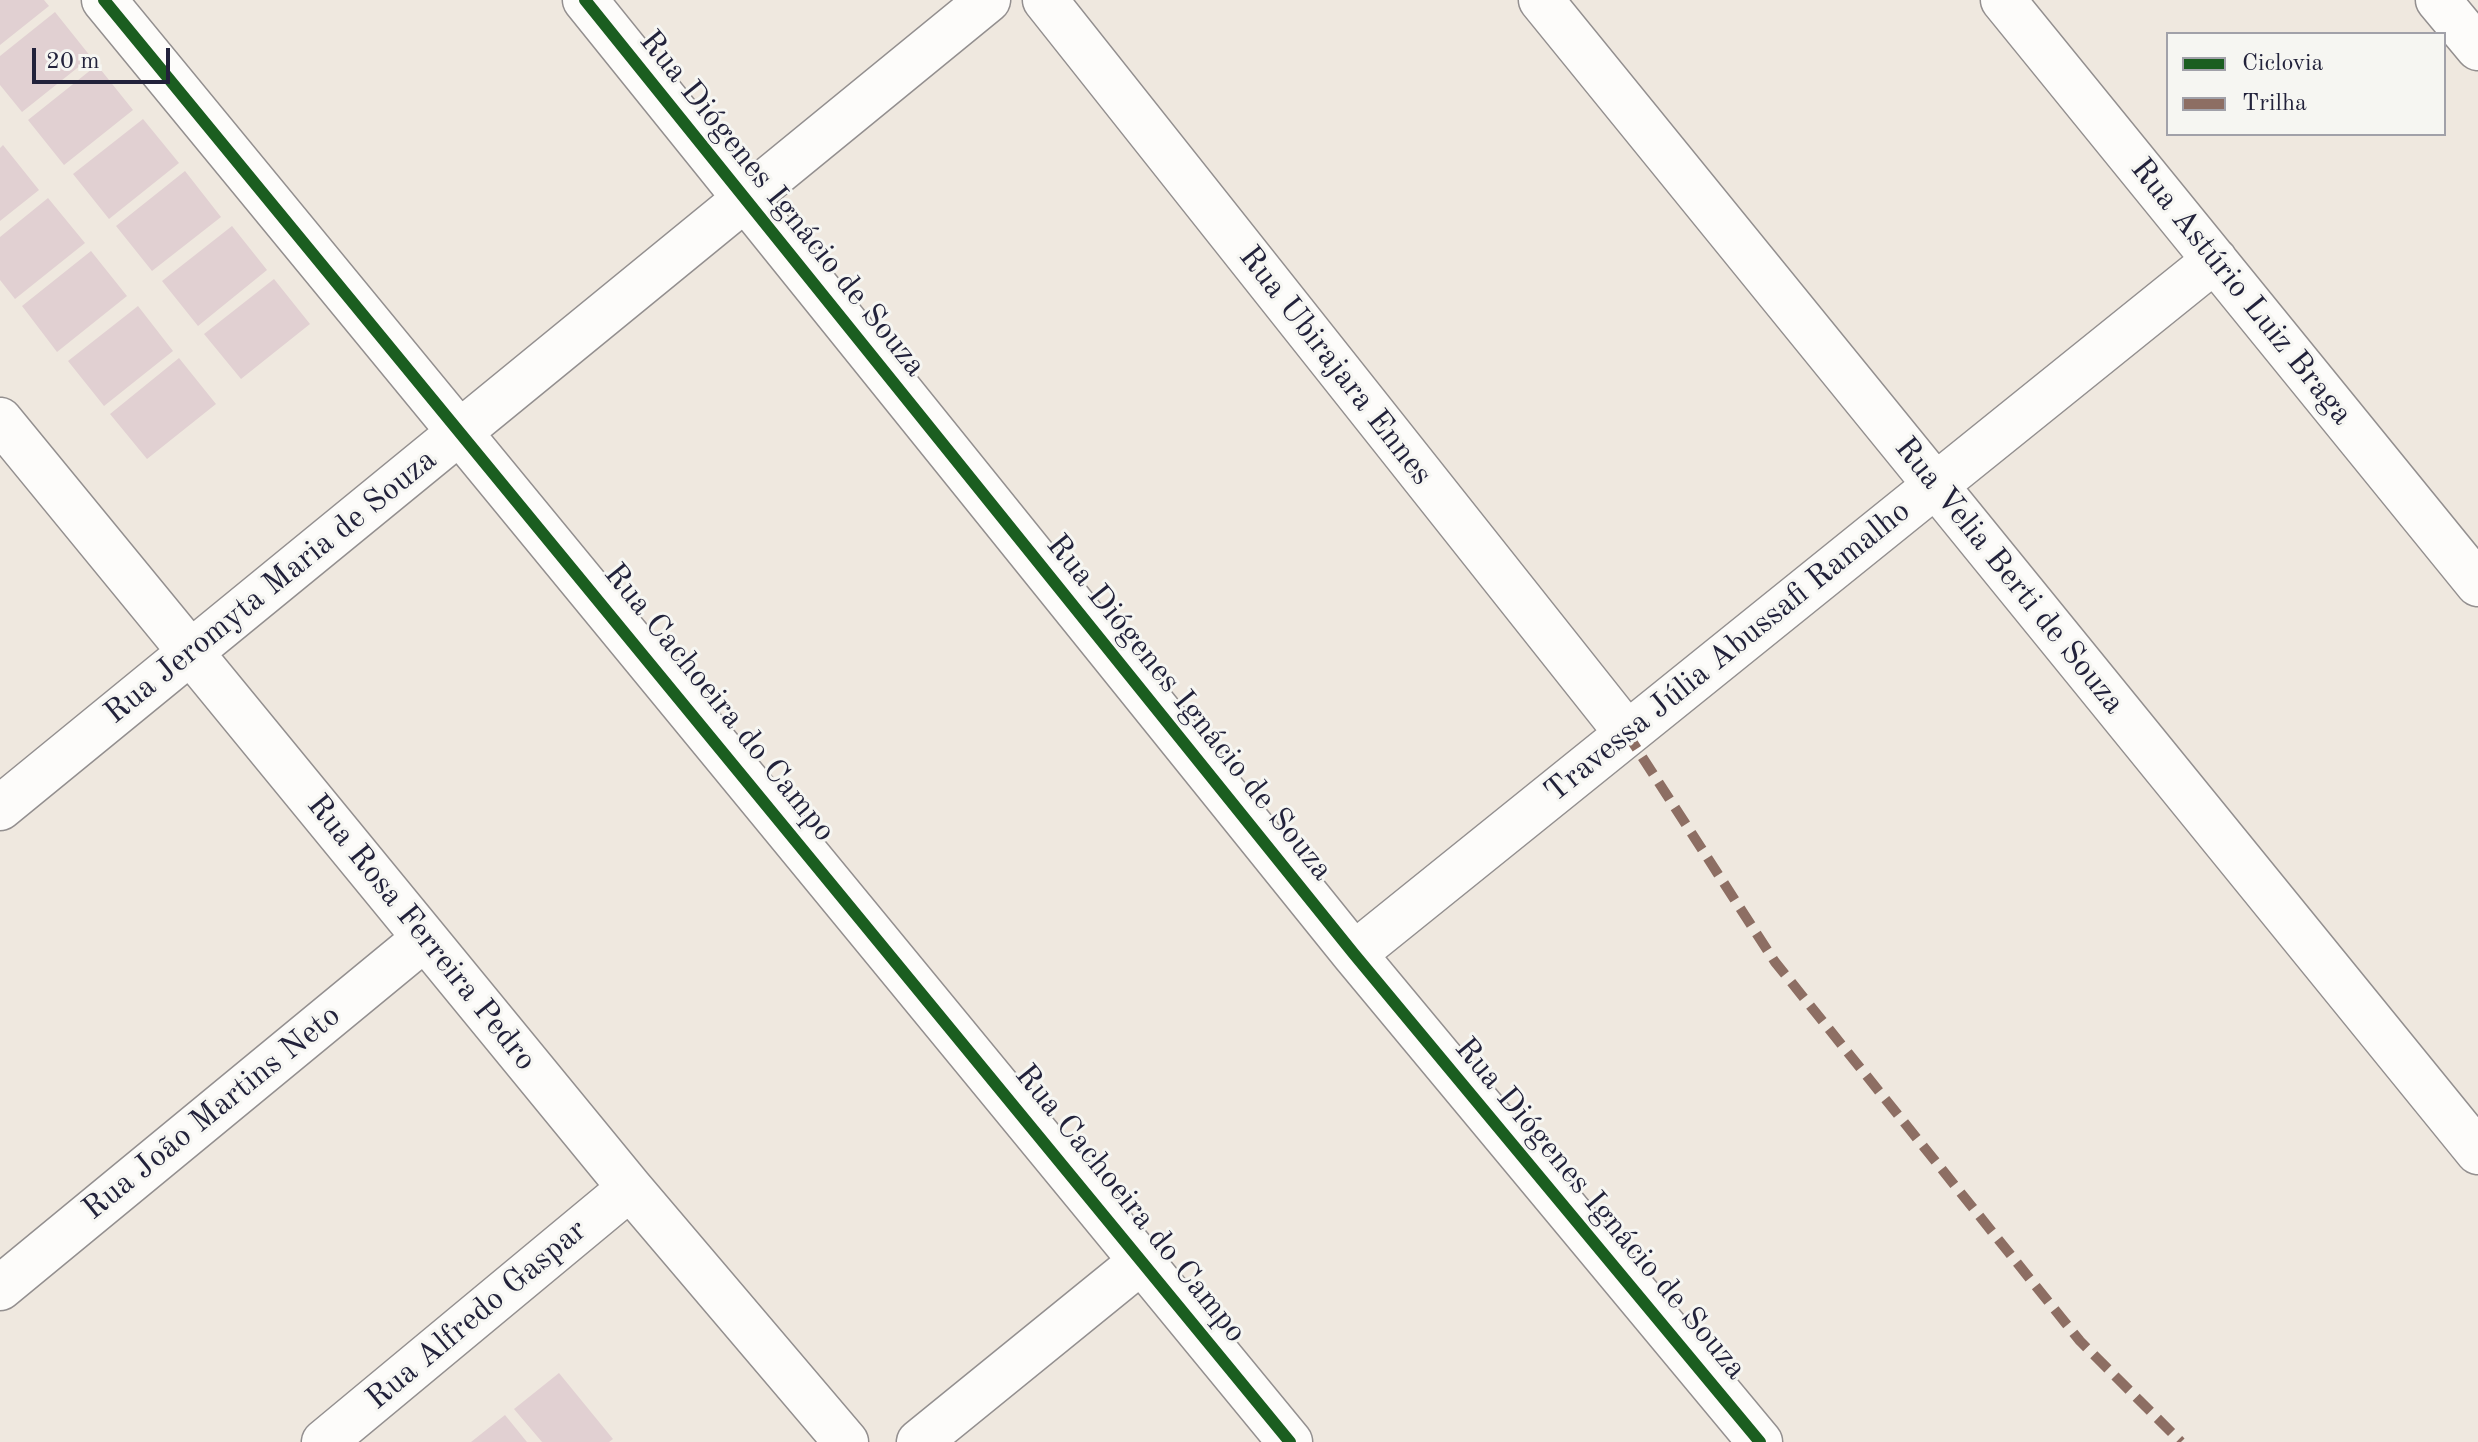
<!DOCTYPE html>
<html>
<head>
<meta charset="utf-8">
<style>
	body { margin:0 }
	#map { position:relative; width:2478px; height:1442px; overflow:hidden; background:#efe8df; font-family:"Old Standard TT",serif }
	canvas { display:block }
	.legend { position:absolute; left:2166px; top:32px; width:280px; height:104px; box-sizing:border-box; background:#f6f6f2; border:2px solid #a1a1a9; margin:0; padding:10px 14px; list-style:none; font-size:24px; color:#22223b }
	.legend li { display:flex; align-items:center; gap:16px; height:40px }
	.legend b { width:40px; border:2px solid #a1a1a9 }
	.scale { position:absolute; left:32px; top:48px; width:138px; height:36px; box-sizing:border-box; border:4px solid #22223b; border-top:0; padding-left:10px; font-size:24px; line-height:28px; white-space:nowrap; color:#22223b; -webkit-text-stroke:6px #f6f6f2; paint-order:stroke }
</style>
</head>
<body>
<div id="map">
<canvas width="2478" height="1442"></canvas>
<ul class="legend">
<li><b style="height:10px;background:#1b5e20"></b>Ciclovia</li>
<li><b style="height:10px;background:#8d6e63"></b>Trilha</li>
</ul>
<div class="scale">20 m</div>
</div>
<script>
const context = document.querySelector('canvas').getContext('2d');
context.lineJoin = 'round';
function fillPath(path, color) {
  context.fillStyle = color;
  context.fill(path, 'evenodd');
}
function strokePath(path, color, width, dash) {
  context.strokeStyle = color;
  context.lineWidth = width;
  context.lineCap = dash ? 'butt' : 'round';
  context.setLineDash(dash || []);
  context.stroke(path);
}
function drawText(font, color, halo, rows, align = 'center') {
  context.font = font + ' "Old Standard TT",serif';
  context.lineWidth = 6;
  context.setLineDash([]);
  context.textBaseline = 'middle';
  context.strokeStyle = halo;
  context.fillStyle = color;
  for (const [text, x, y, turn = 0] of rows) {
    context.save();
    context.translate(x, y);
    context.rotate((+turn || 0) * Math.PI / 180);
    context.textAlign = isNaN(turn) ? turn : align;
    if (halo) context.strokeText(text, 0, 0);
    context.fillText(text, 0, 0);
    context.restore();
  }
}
const building = new Path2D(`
	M0 0H44L49 6 0 45Z
	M55 12 91 57 22 112 0 85V56Z
	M97 65 133 110 64 165 28 120Z
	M143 119 179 163 109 219 73 174Z
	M3 145 39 190 0 221V148Z
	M185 171 221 217 152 271 116 226Z
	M48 198 85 243 15 299 0 280V237Z
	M232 226 267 270 198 326 162 281Z
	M91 251 127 296 57 352 22 306Z
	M274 279 310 324 241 379 204 334Z
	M138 306 173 351 104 406 68 361Z
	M179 358 216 404 147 459 110 414Z
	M559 1373 613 1439 609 1442H542L514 1409Z
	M505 1415 527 1442H471Z`);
const minor = new Path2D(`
	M104 0 1290 1442
	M585 0 1354 954 1760 1442
	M1045 0 1626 732
	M1541 0 2478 1152
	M2003 0 2478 584
	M2438 0 2478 48
	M0 420 630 1188 846 1442
	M0 808 988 0
	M1354 954 2215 260
	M0 1288 425 938
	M324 1442 630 1188
	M919 1442 1143 1260`);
const quiet = new Path2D(`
	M1626 732 1775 962 2080 1341 2181 1442`);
const cycleway = new Path2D(`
	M104 0 1290 1442
	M585 0 1354 954 1760 1442`);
const streetNames = [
	["Rua Diógenes Ignácio de Souza",782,204,51],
	["Rua Astúrio Luiz Braga",2241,292,51],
	["Rua Ubirajara Ennes",1335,366,52],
	["Rua Velia Berti de Souza",2009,576,51],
	["Rua Jeromyta Maria de Souza",271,587,-39],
	["Travessa Júlia Abussafi Ramalho",1728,652,-39],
	["Rua Cachoeira do Campo",719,703,51],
	["Rua Diógenes Ignácio de Souza",1189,708,51],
	["Rua Rosa Ferreira Pedro",421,933,51],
	["Rua João Martins Neto",212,1113,-39],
	["Rua Cachoeira do Campo",1130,1204,51],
	["Rua Diógenes Ignácio de Souza",1600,1209,50],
	["Rua Alfredo Gaspar",477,1315,-40]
];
fillPath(building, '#e1d0d2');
strokePath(minor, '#938f8f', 47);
strokePath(minor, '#fdfcfa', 44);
strokePath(quiet, '#8d6e63', 10, [20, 10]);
strokePath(cycleway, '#1b5e20', 12);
drawText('32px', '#22223b', '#f6f6f2', streetNames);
</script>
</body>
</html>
